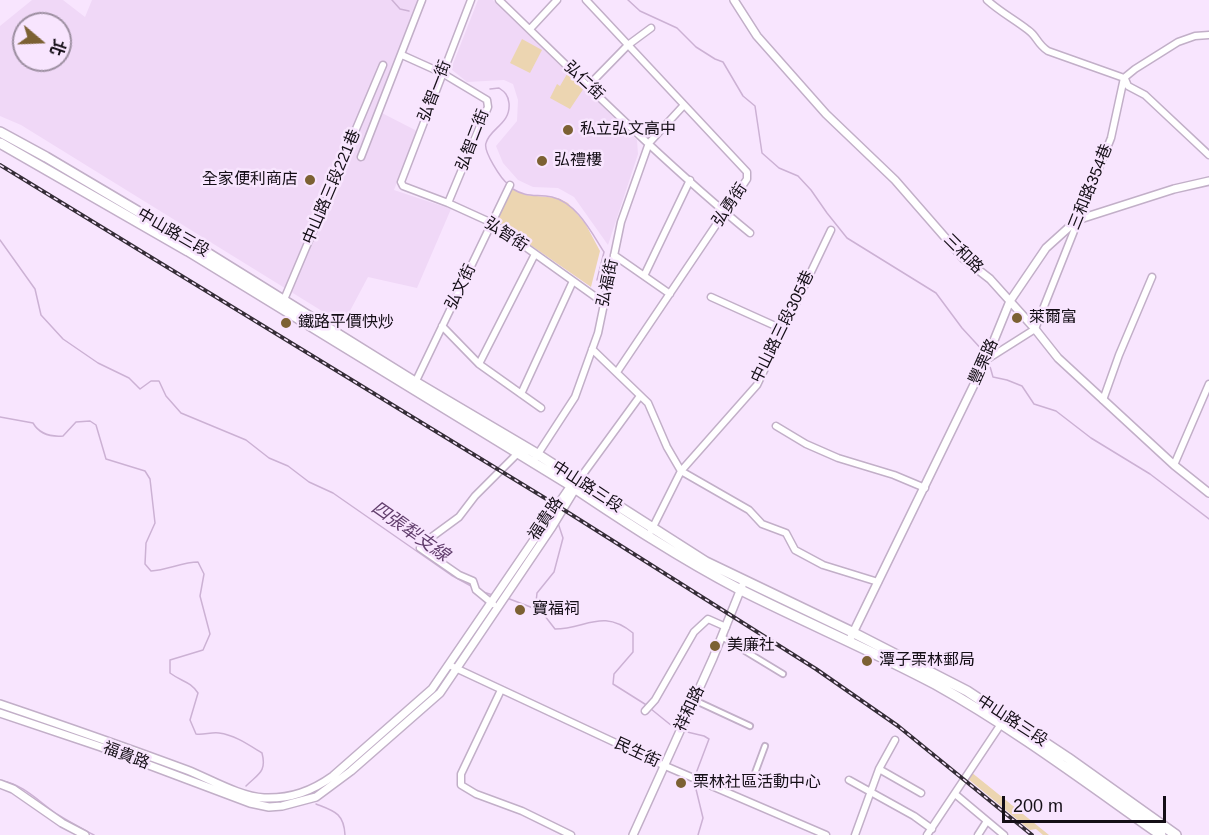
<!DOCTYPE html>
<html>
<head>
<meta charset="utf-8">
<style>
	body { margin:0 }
	#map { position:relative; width:1209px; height:835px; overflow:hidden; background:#f8e5fe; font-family:Arial,"Noto Sans TC",sans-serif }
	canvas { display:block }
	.north { position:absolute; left:12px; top:12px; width:60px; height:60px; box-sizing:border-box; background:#f8e5fe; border:2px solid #9d8fa1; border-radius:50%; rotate:109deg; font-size:16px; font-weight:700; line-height:24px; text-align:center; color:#140e16 }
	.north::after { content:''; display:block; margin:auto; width:21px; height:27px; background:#7c6133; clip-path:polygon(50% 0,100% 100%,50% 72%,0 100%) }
	.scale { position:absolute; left:1002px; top:796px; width:164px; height:27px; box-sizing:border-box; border:3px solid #140e16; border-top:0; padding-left:8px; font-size:18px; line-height:21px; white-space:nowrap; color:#140e16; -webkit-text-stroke:4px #f8e5fe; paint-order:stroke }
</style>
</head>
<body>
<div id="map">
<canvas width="1209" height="835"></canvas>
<div class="north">北</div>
<div class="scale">200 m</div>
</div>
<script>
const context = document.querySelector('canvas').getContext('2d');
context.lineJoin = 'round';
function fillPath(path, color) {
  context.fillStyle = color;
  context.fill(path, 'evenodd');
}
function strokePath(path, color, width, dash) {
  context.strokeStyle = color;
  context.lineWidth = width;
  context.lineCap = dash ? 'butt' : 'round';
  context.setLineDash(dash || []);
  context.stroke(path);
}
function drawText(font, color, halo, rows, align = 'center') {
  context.font = font + ' Arial,"Noto Sans TC",sans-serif';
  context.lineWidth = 5;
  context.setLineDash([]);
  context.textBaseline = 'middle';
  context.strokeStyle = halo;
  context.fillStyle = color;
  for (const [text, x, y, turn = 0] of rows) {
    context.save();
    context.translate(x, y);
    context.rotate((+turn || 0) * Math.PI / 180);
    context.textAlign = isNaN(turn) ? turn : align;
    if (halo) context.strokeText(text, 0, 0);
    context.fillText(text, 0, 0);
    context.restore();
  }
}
const built = new Path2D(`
	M32 0H63L85 17 92 0H418L378 111 417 131 394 190 451 209 417 288 368 277 343 324 21 125 0 116V26ZM24 24H60V60H24Z
	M478 0H493L637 140 638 154 608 245 574 197 558 188 533 187 518 180 503 163 496 146 517 121 518 100 513 84 504 80 467 82 451 69Z`);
const green = new Path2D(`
	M522 39 542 50 530 73 510 63Z
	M567 74 586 85 570 109 550 98 557 84 560 86Z
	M512 189 526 195 558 198 568 203 585 223 600 251 591 287 496 221Z
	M971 772 1049 835H1043L1036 829 1030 830 967 778Z`);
const stream = new Path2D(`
	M392 0 400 9 409 11
	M628 0 640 11 677 28 696 47 715 59 723 62 743 96 755 106 762 153 779 168 798 176 811 190 827 213 847 238 936 293 962 328 985 353
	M490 89 499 88C505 92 508 95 509 103 511 124 490 128 486 143 483 151 501 179 508 184
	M511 188C527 198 535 194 552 197 577 203 591 232 604 252L597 280
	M0 240 35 289 41 315 63 339 98 363 129 378 140 389 151 381H159L166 396 181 413 246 440 269 458 288 466 309 482 333 493 451 575 471 586
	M989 363 993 377 1007 380 1022 386 1034 404 1056 411 1091 438 1150 474 1209 519
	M0 417 33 423C40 435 51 437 63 436L76 422 90 421 96 425 106 459 145 471 150 479 155 523 146 543 145 564 151 571C167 570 183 562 198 562L204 574 200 596 210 634 203 650 170 660V673C182 682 190 681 198 693L190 720 196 734C204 735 211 732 219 733 235 735 249 745 262 753 267 772 258 774 246 786
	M483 592 493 595
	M507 598 541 611 555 629C586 629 602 608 633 633V652L614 674 613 684 648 706
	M540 610 536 602 537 593 554 572 563 538 558 523
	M651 709 672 726 679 729
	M683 731 704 736 709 739 695 776
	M2 781C24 784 42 805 60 816 71 823 83 829 94 835
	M694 781 703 818 698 835
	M316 804C334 811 344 813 345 835`);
const pedestrian = new Path2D(`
	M722 637 783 674
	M694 700 750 726
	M752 781 765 746`);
const minor = new Path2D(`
	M471 0 401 182 403 186 448 203 492 223 604 303
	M499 0C581 79 662 161 750 233
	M586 0 747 172V179L617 372
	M987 0C1000 12 1014 19 1028 30 1037 36 1037 44 1048 51L1124 78
	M530 29 557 0
	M402 55 442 73 487 100 488 107 448 203
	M1125 79 1128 86 1145 95 1209 155
	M588 86 628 45 651 28
	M361 157 422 0
	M614 255 670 294
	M644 276 690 180
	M711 297 782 329
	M283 302 383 65
	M442 326 479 364 541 408
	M592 349 648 403 667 447 681 471 749 510 762 524 786 533 795 550 823 565 878 582
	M986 360 1035 329 1111 138 1124 78 1135 69 1178 42 1195 36 1209 35
	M479 364 535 254
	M414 385 510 185
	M521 394 573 281
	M1103 400 1119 355 1152 277
	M776 426 806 444 838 458 894 475 925 488
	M532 463 575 397 598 333 621 222 649 143 684 105
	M1174 465 1209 384
	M578 481 640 396
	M651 531 681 471 757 385 831 230
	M493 604 476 590 473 581 459 575 420 548 429 539 459 517 475 496 517 454
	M449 665 663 765 826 835
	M501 690 461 774V785L476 794 522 811 571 835
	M645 711 655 700 694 632 708 619 726 627
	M879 769 921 793
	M849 780 914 816 932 829
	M955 794 1004 835
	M855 835 879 769 895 740
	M927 835 1003 721
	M978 835 987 821`);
const tertiary = new Path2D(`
	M734 0 757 36 826 114 895 180 963 258 990 279 1035 329 1058 358 1174 465 1209 493
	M851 637 986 360 1010 301 1046 248 1077 220 1174 189 1209 181
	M0 704C62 725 125 747 187 770 210 779 240 797 264 798 291 799 312 791 333 776L432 689 572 484
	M0 713 101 747 250 803 269 807 282 806 316 797 351 771 440 693 552 527 577 486
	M0 784 13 789 62 823 85 835
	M633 835 713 658 742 586`);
const primary = new Path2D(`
	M0 132 46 157 193 244 415 382 537 454 706 562 852 632 967 691 1068 758 1176 835
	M0 143 188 251 570 485C625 522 680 558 739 589 804 622 871 650 935 684 1014 728 1087 783 1161 835`);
const rail = new Path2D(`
	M0 165 553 503 816 669 898 726 1032 835`);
const markers = [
	[568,130,6,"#7c6133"],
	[542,161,6,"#7c6133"],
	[310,180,6,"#7c6133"],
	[1017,318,6,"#7c6133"],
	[286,323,6,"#7c6133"],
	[520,610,6,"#7c6133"],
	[715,646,6,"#7c6133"],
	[867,661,6,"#7c6133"],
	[681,783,6,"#7c6133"]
];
const streetNames = [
	["弘仁街",584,81,43],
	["弘智一街",435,91,-69],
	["弘智二街",473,140,-69],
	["中山路三段221巷",332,187,-67],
	["三和路354巷",1091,187,-68],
	["弘勇街",730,205,-56],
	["中山路三段",173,233,30],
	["弘智街",506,235,33],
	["三和路",963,254,45],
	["弘福街",608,283,-78],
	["弘文街",461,287,-64],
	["中山路三段305巷",783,327,-64],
	["豐栗路",984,362,-66],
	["中山路三段",587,487,33],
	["福貴路",546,519,-56],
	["祥和路",690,709,-65],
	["中山路三段",1012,721,33],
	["民生街",637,753,25],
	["福貴路",126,756,21]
];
const poiNames = [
	["私立弘文高中",580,130],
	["弘禮樓",554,161],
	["全家便利商店",298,180,"right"],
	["萊爾富",1029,318],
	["鐵路平價快炒",298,323],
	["寶福祠",532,610],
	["美廉社",727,646],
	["潭子栗林郵局",879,661],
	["栗林社區活動中心",693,783]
];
const waterNames = [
	["四張犁支線",410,532,35]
];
fillPath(built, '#f0d8f7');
fillPath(green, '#ecd5b1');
strokePath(stream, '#ccb1d4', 1.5);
strokePath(pedestrian, '#c2afc8', 8);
strokePath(minor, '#c2afc8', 9);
strokePath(tertiary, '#c2afc8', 10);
strokePath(primary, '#c2afc8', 12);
strokePath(pedestrian, '#fff', 4.5);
strokePath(minor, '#fff', 6);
strokePath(tertiary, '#fff', 7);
strokePath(primary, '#fff', 9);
strokePath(rail, '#352d37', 4);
strokePath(rail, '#f8e5fe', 1.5, [4.5]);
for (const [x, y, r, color] of markers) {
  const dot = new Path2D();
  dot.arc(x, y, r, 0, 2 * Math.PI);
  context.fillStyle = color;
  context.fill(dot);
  strokePath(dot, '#f8e5fe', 2);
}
drawText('16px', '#140e16', '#f8e5fe', streetNames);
drawText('16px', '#140e16', '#f8e5fe', poiNames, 'left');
drawText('italic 18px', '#623e6d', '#f8e5fe', waterNames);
</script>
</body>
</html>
